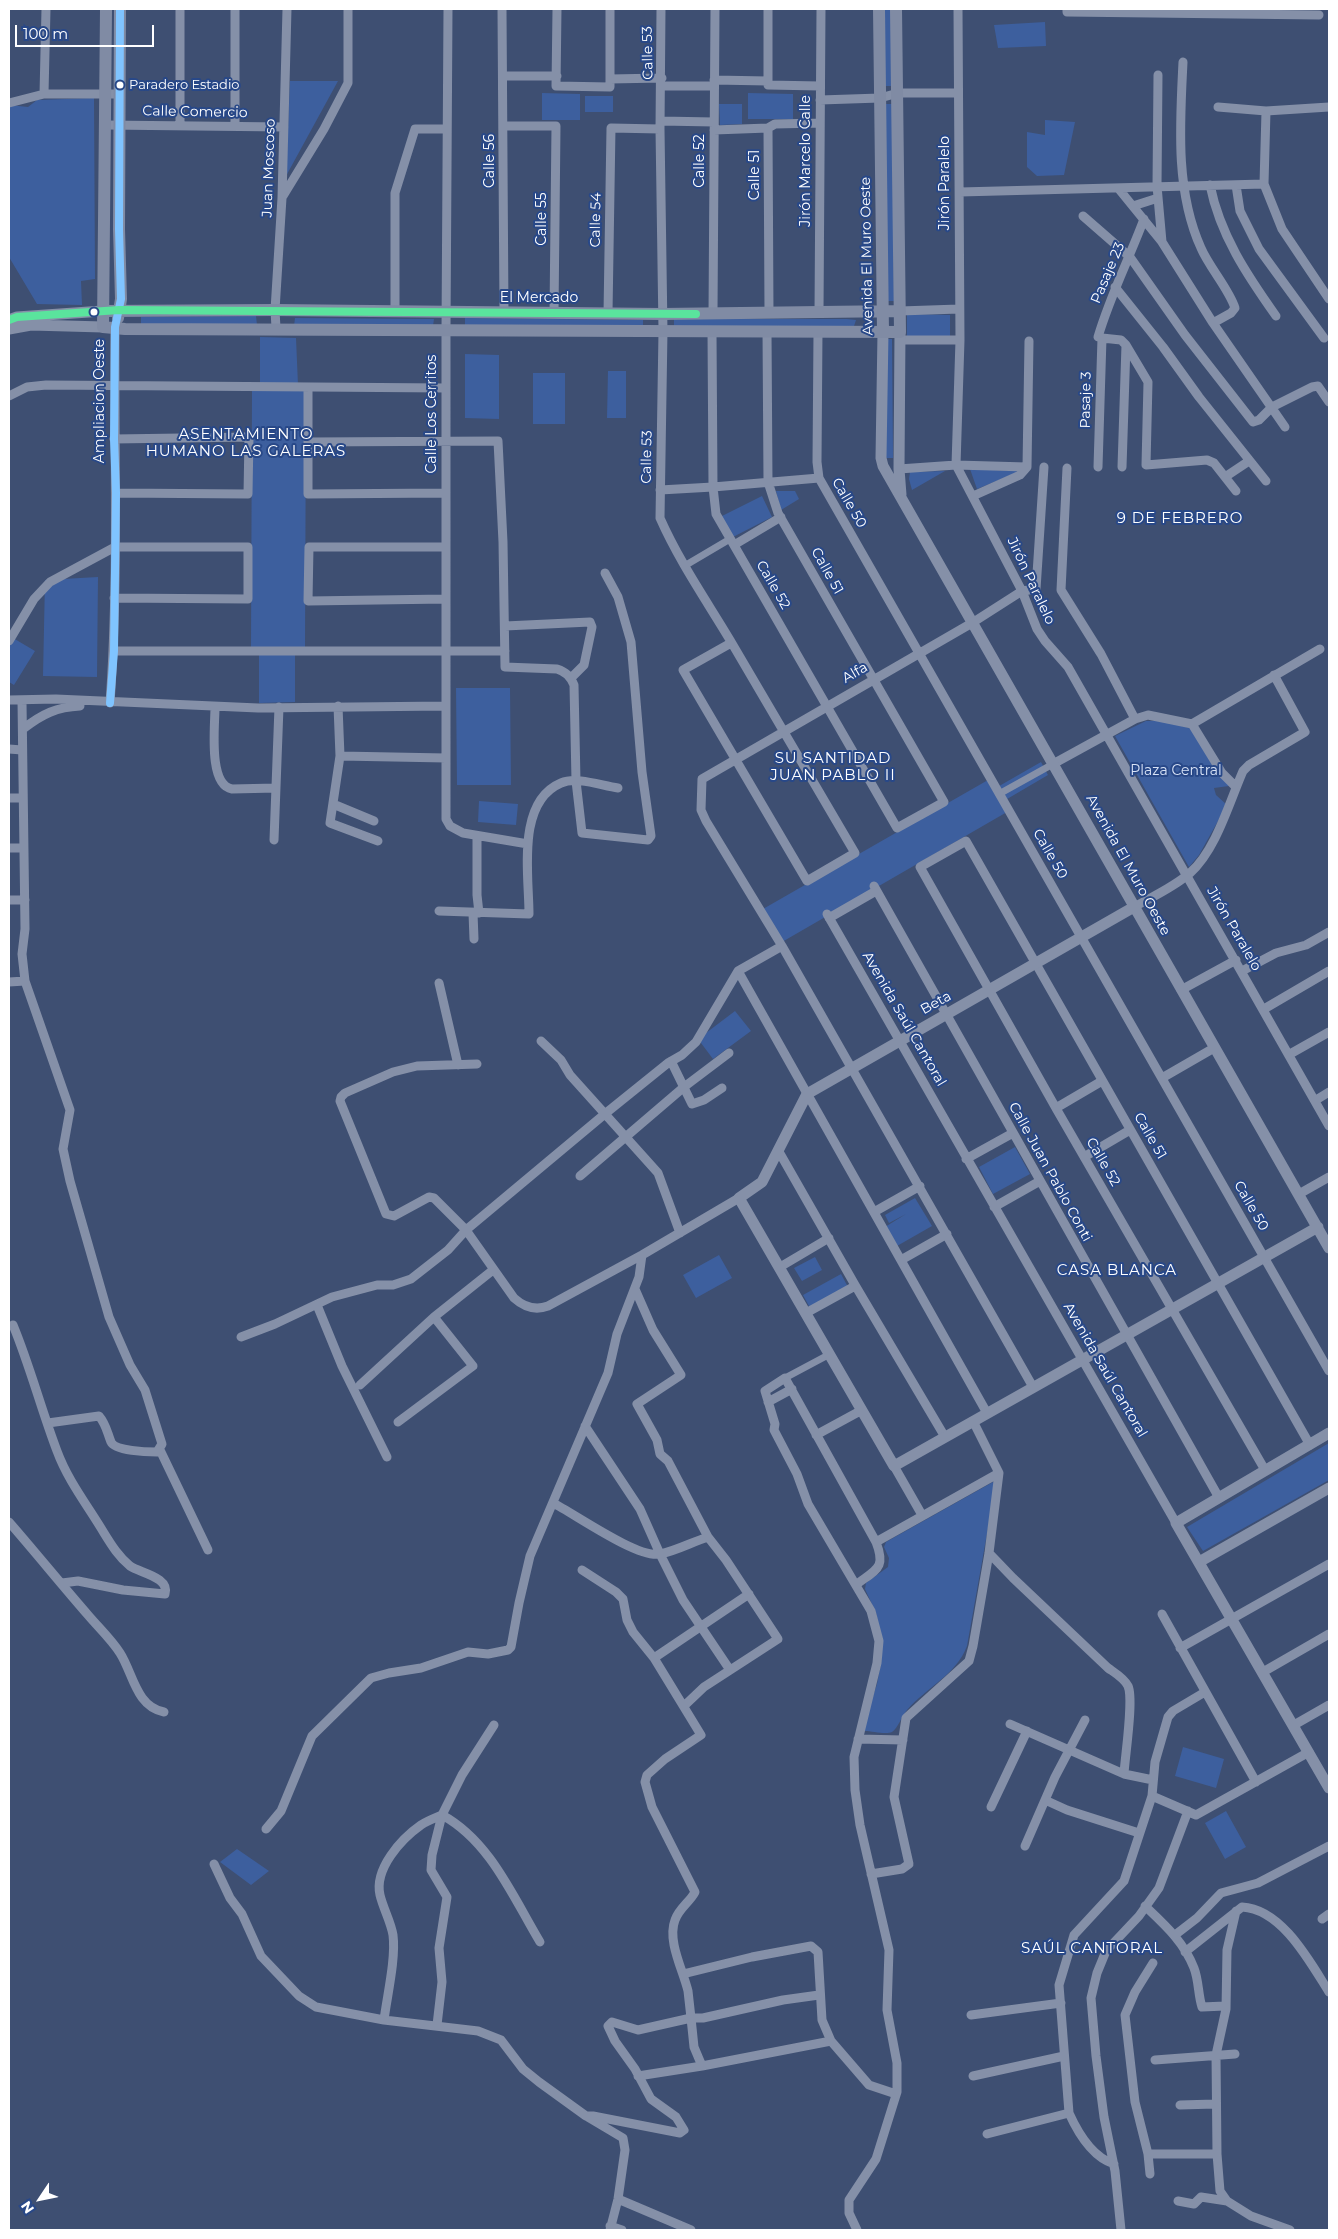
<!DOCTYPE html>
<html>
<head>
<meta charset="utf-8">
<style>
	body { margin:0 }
	#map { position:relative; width:1338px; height:2239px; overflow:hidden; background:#3e4f72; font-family:Montserrat,sans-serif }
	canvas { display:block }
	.frame { position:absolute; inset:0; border:10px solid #fff; pointer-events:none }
	.north { position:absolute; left:15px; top:2174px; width:50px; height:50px; -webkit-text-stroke:4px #284888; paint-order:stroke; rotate:236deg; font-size:14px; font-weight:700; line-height:20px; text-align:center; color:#fff }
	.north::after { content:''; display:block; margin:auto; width:18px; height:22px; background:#fff; clip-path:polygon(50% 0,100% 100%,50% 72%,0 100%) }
	.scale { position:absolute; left:15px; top:25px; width:139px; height:22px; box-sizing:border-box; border:2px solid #fff; border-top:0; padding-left:6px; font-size:15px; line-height:18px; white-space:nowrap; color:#fff; -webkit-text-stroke:4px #284888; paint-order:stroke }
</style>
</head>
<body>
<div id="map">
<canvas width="1338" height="2239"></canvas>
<div class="frame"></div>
<div class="north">N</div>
<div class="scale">100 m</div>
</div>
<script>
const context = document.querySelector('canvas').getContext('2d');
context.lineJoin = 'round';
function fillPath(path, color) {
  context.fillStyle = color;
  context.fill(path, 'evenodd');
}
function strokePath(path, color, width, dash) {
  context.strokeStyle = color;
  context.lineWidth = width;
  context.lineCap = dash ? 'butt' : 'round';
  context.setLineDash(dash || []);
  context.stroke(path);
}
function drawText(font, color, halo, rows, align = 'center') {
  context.font = font + ' Montserrat,sans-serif';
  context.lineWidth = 4;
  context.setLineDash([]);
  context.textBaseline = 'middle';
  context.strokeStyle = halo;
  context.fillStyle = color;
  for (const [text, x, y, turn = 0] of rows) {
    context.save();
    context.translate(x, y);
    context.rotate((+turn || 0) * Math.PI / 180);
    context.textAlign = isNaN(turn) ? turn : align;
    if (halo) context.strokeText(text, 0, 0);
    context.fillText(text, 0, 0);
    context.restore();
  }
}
const green = new Path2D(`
	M885 9H892V86H885Z
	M1045 22 1046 46 998 48 994 25Z
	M290 81H338L286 176Z
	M542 93 580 94V120H542Z
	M748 93 793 94V119H748Z
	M585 96H613V112H585Z
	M94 98 95 279 81 281 82 305 37 304 9 257V105L28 107 37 100Z
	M719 104H742V124L720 125Z
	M884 104H892L894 301H886Z
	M1045 120 1075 122 1064 175 1037 176 1027 167V132L1045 135Z
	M907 314 950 315V337L907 336Z
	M256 316 257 325H141V317Z
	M295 318 434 319 433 326H294Z
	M465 318 643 320V328L465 327Z
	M674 319H847L856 320 854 326 674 328Z
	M260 337 296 338 298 385 260 384Z
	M885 339H892L893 458H886Z
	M465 354 499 355V419L465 418Z
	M608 371H626V418H607Z
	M533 373H565V424H533Z
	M252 390H306L305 649 251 648Z
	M970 469 1017 471 1016 473 977 489Z
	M945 471 912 490 909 479 910 472Z
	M776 491H795L799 499 781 510Z
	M762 496 772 517 731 538 720 517Z
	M98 577 97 677 43 676 45 580Z
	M13 638 35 651 14 685 9 682V645Z
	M259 654H295V702L259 703Z
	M456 688H510L511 785H457Z
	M1146 721H1163L1193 729 1229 786 1214 788 1216 795 1227 805 1199 855 1189 867 1115 736Z
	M1041 762 1048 775 1002 802 1007 812 782 942 763 909 988 780 994 789Z
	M479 801 518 804 516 825 478 822Z
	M735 1011 751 1031 713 1059 698 1039Z
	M1015 1147 1030 1174 993 1194 979 1167Z
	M915 1198 932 1226 897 1246 885 1227 906 1214 889 1223 885 1215Z
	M719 1255 732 1278 696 1298 683 1275Z
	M815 1257 822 1270 802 1281 794 1268Z
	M841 1274 848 1287 810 1308 803 1295Z
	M1329 1443V1480L1203 1551 1187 1527Z
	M993 1482 996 1483 967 1646C956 1675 927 1687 907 1710 902 1716 898 1728 892 1732 886 1735 872 1731 865 1731L863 1727 877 1684 881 1663 882 1641 876 1613 865 1589 866 1583 888 1567 889 1558 884 1547 886 1542Z
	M1183 1747 1224 1759 1216 1788 1175 1776Z
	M1226 1811 1246 1847 1225 1859 1205 1823Z
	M237 1849 269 1871 251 1885 220 1862Z`);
const pedestrian = new Path2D(`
	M686 565 730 539
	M999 794 1053 764
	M785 1378 830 1354`);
const minor = new Path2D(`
	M235 9V126
	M448 9 446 329V819L450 826 463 833 528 844
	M502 9 504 313
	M557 9 556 86 610 87V9
	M661 9 660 129 663 331 660 518C679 561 706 600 730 640 772 711 813 782 855 853L807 881 683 670 731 643
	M768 9V85L820 86
	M958 9 960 340 956 465 1022 591 1037 629 1045 641 1068 667 1329 1126
	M1067 9V12L1319 15
	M1183 62C1180 123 1175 191 1201 248 1209 267 1229 289 1235 308L1231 313 1213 323
	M1158 75 1157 186 1162 242
	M503 76H557
	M610 79 662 78
	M714 80 768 81
	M662 86H714
	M44 94 46 9
	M820 100 880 98 898 93H958
	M9 103 44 94H119
	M1218 107 1266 111 1329 107
	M1266 111 1264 184 1282 229 1329 299
	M661 121 714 122
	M106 125 284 127
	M180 126V9
	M503 126H556L554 313
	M768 128 769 313
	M714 130 768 128 775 124 820 123
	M1210 185C1220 235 1247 275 1276 316
	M1236 185 1240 211 1259 249 1324 338
	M1118 188 1162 242 1213 323 1285 427
	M960 192 1264 184
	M283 196 324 129 348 83V9
	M1133 206 1158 198
	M1083 216 1130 257 1185 335 1253 422 1259 420 1272 407 1312 387 1318 386 1329 402
	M1115 287 1163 347 1199 397 1266 481
	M900 311 959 309
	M395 312V193L415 129H447
	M819 312 821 9
	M608 313 611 128 660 129
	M713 314 715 9
	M276 328 275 310 282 198 287 9
	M712 331 713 487 716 514 897 828 944 802 778 513 768 482 767 331
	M818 332 817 462 819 478 1329 1371
	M1102 338 1121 340 1126 345 1148 382 1146 465 1207 460 1214 463 1236 491
	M900 340H960
	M308 387V494L446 493
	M9 396 27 387 46 385 446 388
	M114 439 249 437 248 494 116 493
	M308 442 498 441 503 542 505 667 557 669C566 672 570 676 574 685L576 781 582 833 648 840 651 836 642 772 631 642 618 597 605 573
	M1098 467 1102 338 1098 337C1110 296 1129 259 1144 219
	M1122 467 1126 345
	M1067 468 1061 590 1101 654 1135 719
	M899 469 956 465 1027 467
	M1225 477 1249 461
	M660 490 713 487 819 478
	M973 496 1020 475 1027 467 1029 341
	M734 545 781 517
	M446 547H309L308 601 446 599
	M505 626 590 622 592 627 584 665 571 678
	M9 641 34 599 50 582 115 547H248V599L114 598
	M114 651H505
	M9 700 56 699 258 708 446 706
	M22 701 25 929 22 954 25 981 70 1110 63 1149 70 1181 109 1317 130 1365 145 1390 162 1444 157 1452C147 1452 115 1451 111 1442 107 1432 106 1424 99 1416L48 1423
	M110 703C119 578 114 453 115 327
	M338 706 340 756 330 823 378 841
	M215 707C215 726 208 785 232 789L276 788
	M1192 724 1222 773 1236 787
	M23 729C42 714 57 707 80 706
	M9 749 22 750
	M340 756 446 758
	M1053 764 1135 719 1148 715 1192 724 1320 649
	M9 798H22
	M333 804 374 821
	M477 836V895L479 913
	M274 840 279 707
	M9 848H23
	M874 886 1218 1496
	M9 900H25
	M1134 907C1152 897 1174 887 1190 873 1216 850 1229 803 1243 771L1249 765 1305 732 1274 675
	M439 911 529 914C529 875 516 802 561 783 577 776 602 786 618 788
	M473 913 474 939
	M827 914 1176 1523
	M829 918 876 891
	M738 971 987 1413
	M1242 971 1276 953 1306 945 1329 932
	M9 982 25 981
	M439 983 458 1065
	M1181 990 1236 960
	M1264 1009 1329 971
	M541 1041 561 1060 570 1075 658 1173 680 1233
	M1290 1054 1329 1032
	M671 1061 692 1104 704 1100 722 1088
	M477 1064 417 1066 393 1072 345 1093 341 1097 340 1101 386 1214 394 1216 429 1197 434 1198 466 1230 514 1298C524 1307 535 1311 548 1306L642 1255 739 1198
	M1162 1078 1214 1048
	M1316 1100 1329 1092
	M1056 1108 1102 1081
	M778 1150 855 1285 945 1437
	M1084 1157 1130 1130
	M966 1159 1013 1133
	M580 1176 684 1087 729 1053
	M1299 1194 1329 1177
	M994 1207 1040 1181
	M874 1212 920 1186
	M901 1260 947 1234
	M780 1267 829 1238
	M635 1289 653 1330 681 1375 637 1404 657 1440 660 1454 668 1461 708 1537 726 1560 778 1639 704 1687 684 1706
	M317 1305 342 1366 387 1457
	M806 1313 855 1286
	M13 1325C30 1366 41 1409 57 1451 68 1481 88 1506 104 1533 112 1546 119 1557 130 1566 140 1573 170 1577 165 1594L123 1590 78 1581 62 1583
	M241 1337 275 1324 332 1297 377 1285H393L411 1279 448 1250 466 1230 606 1113 668 1063 682 1055 696 1042 738 971 782 946
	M360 1385 434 1317 493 1270
	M1033 1387 782 946 706 821 701 810 702 779 972 623 1022 591 1036 589 1044 467
	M768 1402 792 1389
	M398 1422 473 1366 434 1317
	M585 1426 640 1509 660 1554 683 1600 730 1670
	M816 1435 862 1410
	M160 1450 208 1550
	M894 1466 922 1515
	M1265 1470 1057 1110 920 867 966 841 1310 1445
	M553 1503C575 1514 638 1559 660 1554 676 1551 692 1542 708 1537
	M9 1522C36 1553 61 1584 88 1615 99 1628 111 1639 120 1653 133 1673 136 1707 164 1712
	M876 1542 999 1473
	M989 1553 1013 1578 1108 1668C1115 1673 1124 1678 1128 1686 1134 1699 1125 1756 1124 1774
	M582 1570 616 1592 623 1599 627 1620 633 1632 654 1658 701 1735 665 1759 647 1775 645 1782 652 1807 695 1892C690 1902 679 1908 675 1920 667 1941 683 1970 688 1991 689 2000 690 2009 691 2018L638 2030 612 2022 608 2026 615 2041 635 2069 651 2099 676 2117 684 2130 680 2133 593 2116H586
	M857 1584C877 1569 886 1568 876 1542L785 1378 765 1391 775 1424 774 1430 797 1474 808 1504 871 1611 879 1641 877 1663 854 1757 855 1790 860 1825 889 1950 887 2010 897 2063V2092L876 2159 849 2200V2213L857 2230
	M1162 1614 1256 1782
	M1180 1648 1329 1564
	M654 1658 749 1594
	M1263 1672 1329 1634
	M1010 1724 1124 1774 1153 1780
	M1294 1725 1329 1705
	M858 1739 903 1740
	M1152 1796 1155 1762 1168 1717 1173 1711 1205 1692
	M1045 1800 1067 1810 1139 1833
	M991 1807 1027 1731
	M266 1829 281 1811 312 1736 371 1678 389 1673 421 1668 468 1652 488 1654 508 1650 511 1647 519 1603 530 1556 608 1373 617 1334 639 1277 642 1255
	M1025 1846 1055 1777 1085 1720
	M214 1864 230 1898 242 1914 261 1956 299 1996 316 2007 384 2020 478 2031 501 2040 523 2069 539 2082 586 2116 623 2138 625 2150 618 2199 610 2230
	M871 1874 902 1869 909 1864 894 1797 906 1718 969 1661 973 1646 989 1553 999 1473 973 1421
	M1145 1906C1165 1925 1184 1942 1194 1968 1199 1981 1198 1995 1202 2007L1225 2006
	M1322 1919 1329 1914
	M1175 1935 1197 1918 1221 1893 1258 1883 1329 1846
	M1185 1952 1242 1907C1282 1909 1310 1962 1329 1992
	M683 1974 752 1957 811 1946 818 1952 822 2020 831 2041 869 2085 896 2094
	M971 2015 1061 2003
	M384 2020C387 1996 396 1959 393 1935 391 1922 383 1908 380 1895 374 1869 401 1839 421 1825 427 1821 435 1818 442 1815 490 1841 513 1897 540 1942
	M437 2025 442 1982 439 1948 447 1897 431 1870 432 1855 442 1815 462 1775 494 1725
	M1155 2060 1235 2054
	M702 2066 694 2047 691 2018H703L783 2000 819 1995
	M638 2076 702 2066 831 2041
	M973 2076 1064 2056
	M1180 2105 1215 2104
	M987 2134 1069 2113
	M1148 2154H1217
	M1114 2164C1092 2157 1078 2133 1069 2113L1059 1985 1074 1935 1124 1881 1152 1796 1196 1815 1309 1752
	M1150 2174 1148 2154 1135 2102 1125 2015 1135 1992 1153 1963
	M618 2199 691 2230
	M1178 2201 1194 2204 1201 2197 1227 2201 1251 2216 1290 2230
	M1227 2201 1220 2191 1217 2154 1216 2055 1226 2009 1227 1950 1236 1911
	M610 2226 622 2230
	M1121 2230 1115 2171 1104 2117 1096 2056 1091 1998 1097 1973 1106 1951 1139 1916 1159 1888 1188 1811`);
const tertiary = new Path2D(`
	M9 320 17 317 103 311
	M9 329 31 325 103 327
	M883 332 881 458 883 466 1329 1248
	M900 332 899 469 901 495
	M1134 907 807 1094 762 1182 739 1198 894 1466 1318 1227
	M1329 1433 1176 1523 1329 1788
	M1199 1562 1329 1488`);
const secondary = new Path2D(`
	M106 9 103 327 125 329 900 332 896 9
	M879 9 883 332
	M103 311 275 310 662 314 900 311
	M118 318 121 299 119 229 120 9`);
const bus1 = new Path2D(`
	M110 703 114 651 116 493 114 439 115 327 121 299 119 229 120 9`);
const bus2 = new Path2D(`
	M9 320 17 317 119 310 696 314`);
const markers = [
	[120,85,4.5,"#fff"],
	[94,312,4.5,"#fff"]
];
const busNames = [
	["Paradero Estadio",129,85]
];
const streetNames = [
	["Calle 53",648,53,-91],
	["Calle Comercio",195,112,1],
	["Calle 56",490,161,-90],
	["Calle 52",700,161,-90],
	["Jirón Marcelo Calle",806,161,-90],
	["Juan Moscoso",269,168,-88],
	["Calle 51",755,175,-90],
	["Jirón Paralelo",945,183,-90],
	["Calle 55",542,219,-90],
	["Calle 54",596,220,-89],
	["Avenida El Muro Oeste",867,256,-91],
	["Pasaje 23",1108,273,-67],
	["El Mercado",539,298],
	["Pasaje 3",1086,400,-89],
	["Ampliacion Oeste",100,401,-90],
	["Calle Los Cerritos",432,414,-90],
	["Calle 53",647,457,-89],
	["Calle 50",849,503,60],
	["Calle 51",827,571,61],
	["Jirón Paralelo",1031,581,65],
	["Calle 52",773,585,60],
	["Alfa",855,673,-30],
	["Calle 50",1050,854,60],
	["Avenida El Muro Oeste",1128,865,61],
	["Jirón Paralelo",1234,929,60],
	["Beta",936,1003,-29],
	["Avenida Saúl Cantoral",904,1019,60],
	["Calle 51",1150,1136,60],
	["Calle 52",1103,1162,60],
	["Calle Juan Pablo Conti",1050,1172,61],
	["Calle 50",1251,1206,60],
	["Avenida Saúl Cantoral",1105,1370,60]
];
const parkNames = [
	["Plaza Central",1176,771]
];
const neighbourhoodNames = [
	["ASENTAMIENTO",246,435],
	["HUMANO LAS GALERAS",246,452],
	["9 DE FEBRERO",1180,519],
	["SU SANTIDAD",833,759],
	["JUAN PABLO II",833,776],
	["CASA BLANCA",1117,1271],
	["SAÚL CANTORAL",1092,1949]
];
fillPath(green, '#3d5f9e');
strokePath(pedestrian, '#8590a8', 7);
strokePath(minor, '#8590a8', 9);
strokePath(tertiary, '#8590a8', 11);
strokePath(secondary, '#808ba4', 12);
strokePath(bus1, '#80c4ff', 8);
strokePath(bus2, '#5ae49d', 8);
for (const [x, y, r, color] of markers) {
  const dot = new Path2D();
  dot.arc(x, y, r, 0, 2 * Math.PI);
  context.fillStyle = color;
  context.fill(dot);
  strokePath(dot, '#284888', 2);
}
drawText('13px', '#fff', '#284888', busNames, 'left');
drawText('14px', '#fff', '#284888', streetNames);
drawText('14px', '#d8e3f7', '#284888', parkNames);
context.letterSpacing = '1px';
drawText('15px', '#fff', '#284888', neighbourhoodNames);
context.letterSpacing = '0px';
</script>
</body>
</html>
